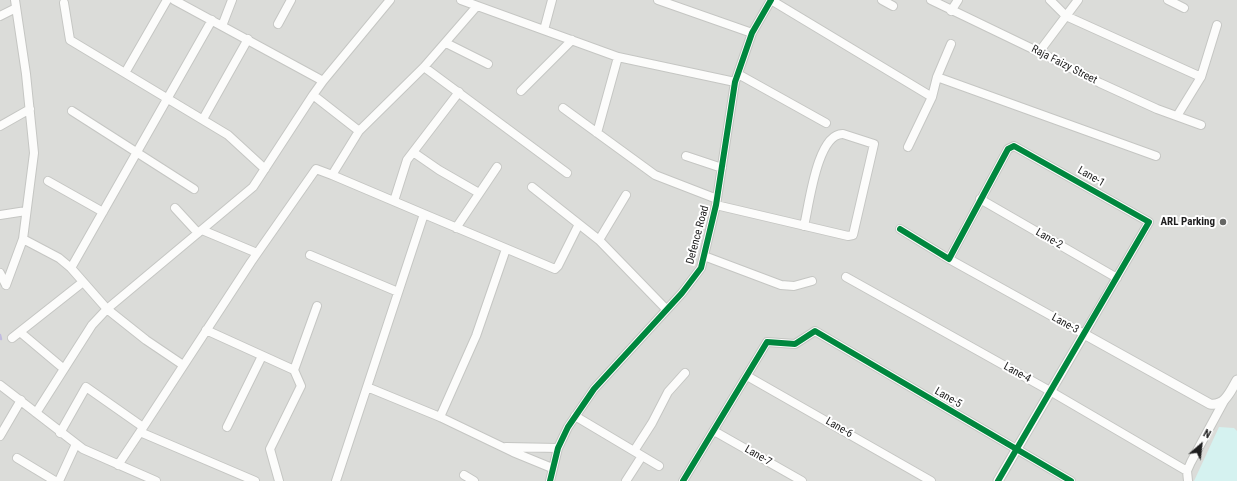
<!DOCTYPE html>
<html>
<head>
<meta charset="utf-8">
<style>
	body { margin:0 }
	#map { position:relative; width:1237px; height:481px; overflow:hidden; background:#eaede7; font-family:"Roboto Condensed",sans-serif }
	canvas { display:block }
	.north { position:absolute; left:1181px; top:425px; width:40px; height:40px; -webkit-text-stroke:3px #fff; paint-order:stroke; rotate:28deg; font-size:11px; font-weight:700; line-height:16px; text-align:center; color:#1f1f1f }
	.north::after { content:''; display:block; margin:auto; width:14px; height:18px; background:#1f1f1f; clip-path:polygon(50% 0,100% 100%,50% 72%,0 100%) }
</style>
</head>
<body>
<div id="map">
<canvas width="1237" height="481"></canvas>
<div class="north">N</div>
</div>
<script>
const context = document.querySelector('canvas').getContext('2d');
context.lineJoin = 'round';
function fillPath(path, color) {
  context.fillStyle = color;
  context.fill(path, 'evenodd');
}
function strokePath(path, color, width, dash) {
  context.strokeStyle = color;
  context.lineWidth = width;
  context.lineCap = dash ? 'butt' : 'round';
  context.setLineDash(dash || []);
  context.stroke(path);
}
function drawText(font, color, halo, rows, align = 'center') {
  context.font = font + ' "Roboto Condensed",sans-serif';
  context.lineWidth = 4;
  context.setLineDash([]);
  context.textBaseline = 'middle';
  context.strokeStyle = halo;
  context.fillStyle = color;
  for (const [text, x, y, turn = 0] of rows) {
    context.save();
    context.translate(x, y);
    context.rotate((+turn || 0) * Math.PI / 180);
    context.textAlign = isNaN(turn) ? turn : align;
    if (halo) context.strokeText(text, 0, 0);
    context.fillText(text, 0, 0);
    context.restore();
  }
}
const residential = new Path2D(`
	M0 0H1237V481H0Z`);
const park = new Path2D(`
	M1219 427 1234 428 1237 431V481H1194Z`);
const stream = new Path2D(`
	M0 335 1 339`);
const minor = new Path2D(`
	M15 0 26 74 34 153 23 239 59 258 71 268 107 309 146 340 183 365
	M174 0 323 81 390 0
	M461 0 618 57 735 82
	M658 0 752 33
	M771 0 932 97 908 147
	M882 0 893 6
	M931 0 1039 52 1100 83 1157 109 1201 125
	M1050 0 1066 16 1201 77
	M1168 0 1184 8
	M64 3 70 40 228 135 265 169
	M951 11 958 0
	M0 16 16 8
	M278 24 291 0
	M222 26 232 0
	M544 30 552 0
	M446 43 488 64
	M1039 52 1078 0
	M424 67 567 173
	M125 73 167 0
	M738 74 826 123
	M937 77 1156 156
	M323 81 313 95 359 131 332 175 424 214 336 481
	M521 91 572 40
	M932 97 937 77 951 44
	M563 108 655 175 717 199
	M72 111 194 189
	M1177 116 1201 77 1217 25
	M203 119 248 39
	M0 126 30 109
	M359 131 424 67 477 6
	M597 133 618 57
	M413 152 439 170 479 193
	M686 156 722 168
	M48 181 103 212
	M532 187 599 240 666 309
	M980 199 1117 278
	M394 201 407 160 459 92
	M716 205 848 236 853 235 874 144 843 134C817 133 809 206 804 226
	M175 208 198 233
	M424 214 555 269 558 266 579 224
	M0 215 26 211
	M456 228 497 167
	M900 229 949 259 1008 149 1014 146 1149 222 1084 334 949 259
	M202 230 257 253
	M599 240 626 195
	M310 255 398 292
	M704 256 781 285 794 286 812 281
	M71 268 212 20
	M0 273 6 285
	M846 277 1050 391 1187 471
	M6 285 23 239
	M206 330 294 370 317 306
	M20 332 64 369
	M12 338 83 282
	M747 376 931 481
	M0 385 83 449 156 481
	M367 387 440 417 513 452 552 468
	M36 413 92 325 107 309 253 187 313 95
	M575 416 659 466
	M440 417 476 336 506 249
	M227 427 262 356
	M714 431 802 481
	M60 433 86 387 143 427
	M0 436 21 400
	M506 447 558 448
	M634 451 652 423 668 392 685 373
	M17 458 55 481
	M118 465 140 432
	M464 475 474 481
	M59 481 76 444
	M255 481 140 432 251 262 316 169 332 175
	M279 481 270 449 301 386 294 370
	M550 481 558 448 568 427 594 389 682 293 701 268 716 205 735 82 752 33 771 0
	M626 481 642 456
	M683 481 767 342 795 344 815 331 1071 481
	M1188 481 1187 471 1191 462 1224 401`);
const tertiary = new Path2D(`
	M998 481 1084 334 1210 404C1225 406 1230 392 1237 380`);
const cycleway = new Path2D(`
	M900 229 949 259 1008 149 1014 146 1149 222 998 481
	M550 481 558 448 568 427 594 389 682 293 701 268 716 205 735 82 752 33 771 0
	M683 481 767 342 795 344 815 331 1071 481`);
const markers = [
	[1223,222,4,"#666765"]
];
const streetNames = [
	["Raja Faizy Street",1064,65,27],
	["Lane-1",1091,177,30],
	["Defence Road",698,235,-75],
	["Lane-2",1049,239,30],
	["Lane-3",1065,324,29],
	["Lane-4",1017,373,29],
	["Lane-5",948,398,30],
	["Lane-6",839,428,30],
	["Lane-7",758,456,30]
];
const poiNames = [
	["ARL Parking",1215,222]
];
fillPath(residential, '#dbdcd9');
fillPath(park, '#d5f2f0');
strokePath(stream, '#c1bbdf', 2.5);
strokePath(minor, '#c5c6c3', 10);
strokePath(tertiary, '#c5c6c3', 11);
strokePath(minor, '#fcfcfb', 8);
strokePath(tertiary, '#fcfcfb', 9);
strokePath(cycleway, '#00873e', 6);
for (const [x, y, r, color] of markers) {
  const dot = new Path2D();
  dot.arc(x, y, r, 0, 2 * Math.PI);
  context.fillStyle = color;
  context.fill(dot);
  strokePath(dot, '#fff', 1.5);
}
drawText('11px', '#1f1f1f', '#fff', streetNames);
drawText('bold 11px', '#1f1f1f', '#fff', poiNames, 'right');
</script>
</body>
</html>
